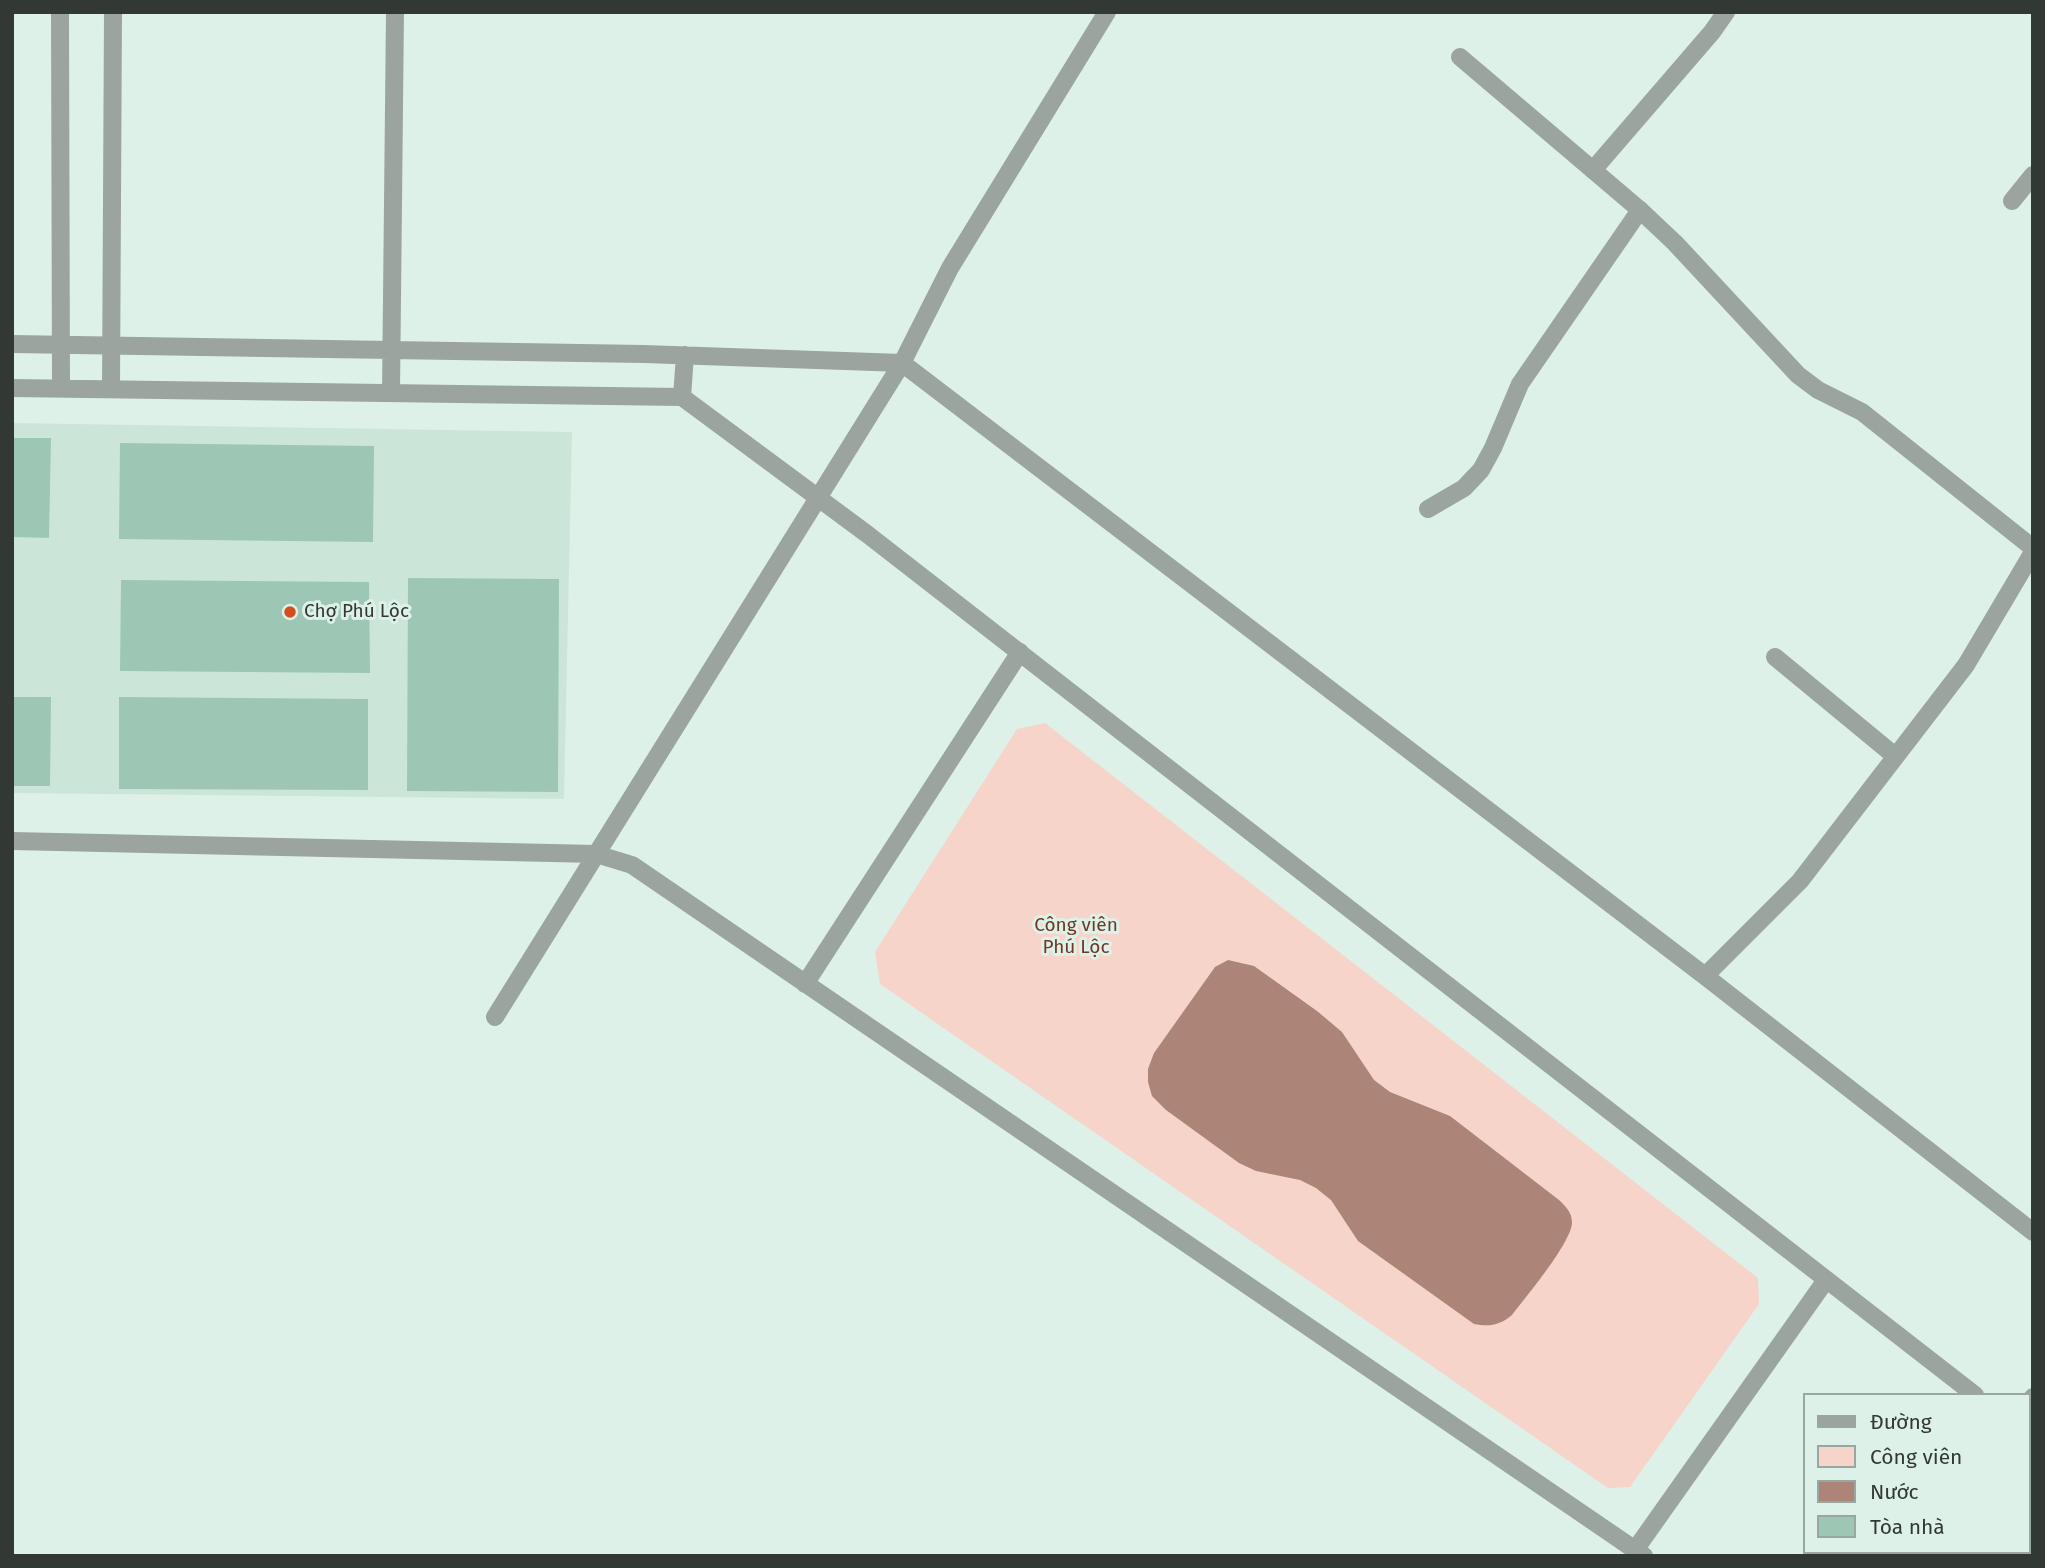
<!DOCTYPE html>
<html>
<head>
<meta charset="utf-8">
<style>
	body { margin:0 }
	#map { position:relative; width:2045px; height:1568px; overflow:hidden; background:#def1e8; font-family:"Fira Sans",sans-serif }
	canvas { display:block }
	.frame { position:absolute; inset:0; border:14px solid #323935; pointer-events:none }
	.legend { position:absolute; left:1803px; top:1393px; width:228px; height:161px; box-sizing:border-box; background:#def1e8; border:2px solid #99a7a0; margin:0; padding:9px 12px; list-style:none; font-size:21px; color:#323935 }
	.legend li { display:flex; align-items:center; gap:14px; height:35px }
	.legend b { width:35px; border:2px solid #99a7a0 }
</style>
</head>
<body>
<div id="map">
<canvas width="2045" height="1568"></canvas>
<div class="frame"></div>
<ul class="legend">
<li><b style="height:9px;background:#9ca4a0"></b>Đường</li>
<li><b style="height:19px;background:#f6d4c9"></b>Công viên</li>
<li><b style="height:19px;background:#ac8478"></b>Nước</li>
<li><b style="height:19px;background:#9dc7b4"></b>Tòa nhà</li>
</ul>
</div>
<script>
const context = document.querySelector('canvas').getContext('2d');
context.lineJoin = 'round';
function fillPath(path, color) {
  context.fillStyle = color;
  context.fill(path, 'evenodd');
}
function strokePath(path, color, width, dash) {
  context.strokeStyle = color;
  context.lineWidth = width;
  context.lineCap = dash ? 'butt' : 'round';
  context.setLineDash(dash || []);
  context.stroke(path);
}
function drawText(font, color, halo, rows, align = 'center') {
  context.font = font + ' "Fira Sans",sans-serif';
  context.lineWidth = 6;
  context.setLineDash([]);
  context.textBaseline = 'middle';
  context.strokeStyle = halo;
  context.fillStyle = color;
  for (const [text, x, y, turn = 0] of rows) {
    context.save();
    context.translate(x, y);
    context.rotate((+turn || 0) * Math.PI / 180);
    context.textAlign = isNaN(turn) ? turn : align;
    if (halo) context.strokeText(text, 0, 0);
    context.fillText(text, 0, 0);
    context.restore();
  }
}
const built = new Path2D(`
	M12 423 572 432 564 799 12 793Z`);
const green = new Path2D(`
	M1045 723 1758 1278 1759 1304 1630 1487 1608 1488 880 984 875 952 1017 729Z`);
const water = new Path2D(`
	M1228 960 1254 966 1317 1011 1342 1032 1374 1080 1390 1092 1450 1116 1559 1200C1566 1207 1572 1212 1572 1223 1571 1243 1526 1297 1512 1315 1500 1325 1490 1327 1474 1324L1358 1241 1331 1200 1316 1188 1300 1180 1256 1171 1239 1163 1166 1110 1152 1096 1148 1082V1069L1154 1053 1215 967Z`);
const building = new Path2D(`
	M12 438H51L49 538 12 537Z
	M120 443 374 446 373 542 119 539Z
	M408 578 559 579 558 792 407 791Z
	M121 580 369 582 370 673 120 671Z
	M12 697H51L50 786H12Z
	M119 697 368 699V790L119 789Z`);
const lane = new Path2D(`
	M1593 170 1712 32 1726 12
	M2012 201 2033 175
	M1428 509 1464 488 1481 470 1493 448 1520 384 1640 210
	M1775 657 1895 756
	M1705 976 1800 881 1966 665 2033 552`);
const street = new Path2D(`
	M60 12 61 388
	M1460 57 1640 210 1675 243 1798 375 1818 390 1862 412 2033 548
	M12 344 644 354 902 363 1705 976 2033 1232
	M12 388 682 397 867 534 1975 1395
	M111 389 113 12
	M391 393 395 12
	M682 397 685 355
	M12 841 596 854 632 865 1644 1556
	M805 984 1020 652
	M495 1017 902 363 950 268 1107 12
	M2029 1402 2033 1397
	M1635 1550 1826 1280
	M1921 1556 1924 1552`);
const markers = [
	[290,612,7,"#d44d1d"]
];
const poiNames = [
	["Chợ Phú Lộc",304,612]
];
const parkNames = [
	["Công viên",1076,926],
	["Phú Lộc",1076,948]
];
fillPath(built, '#cbe6d9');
fillPath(green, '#f6d4c9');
fillPath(water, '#ac8478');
fillPath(building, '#9dc7b4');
strokePath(lane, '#9ca4a0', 18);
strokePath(street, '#9ca4a0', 18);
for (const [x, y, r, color] of markers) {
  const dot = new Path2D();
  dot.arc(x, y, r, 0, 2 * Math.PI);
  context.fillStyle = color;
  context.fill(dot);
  strokePath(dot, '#def1e8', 2.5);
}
drawText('19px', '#323935', '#def1e8', poiNames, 'left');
drawText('19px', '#6e3827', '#def1e8', parkNames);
</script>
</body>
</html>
